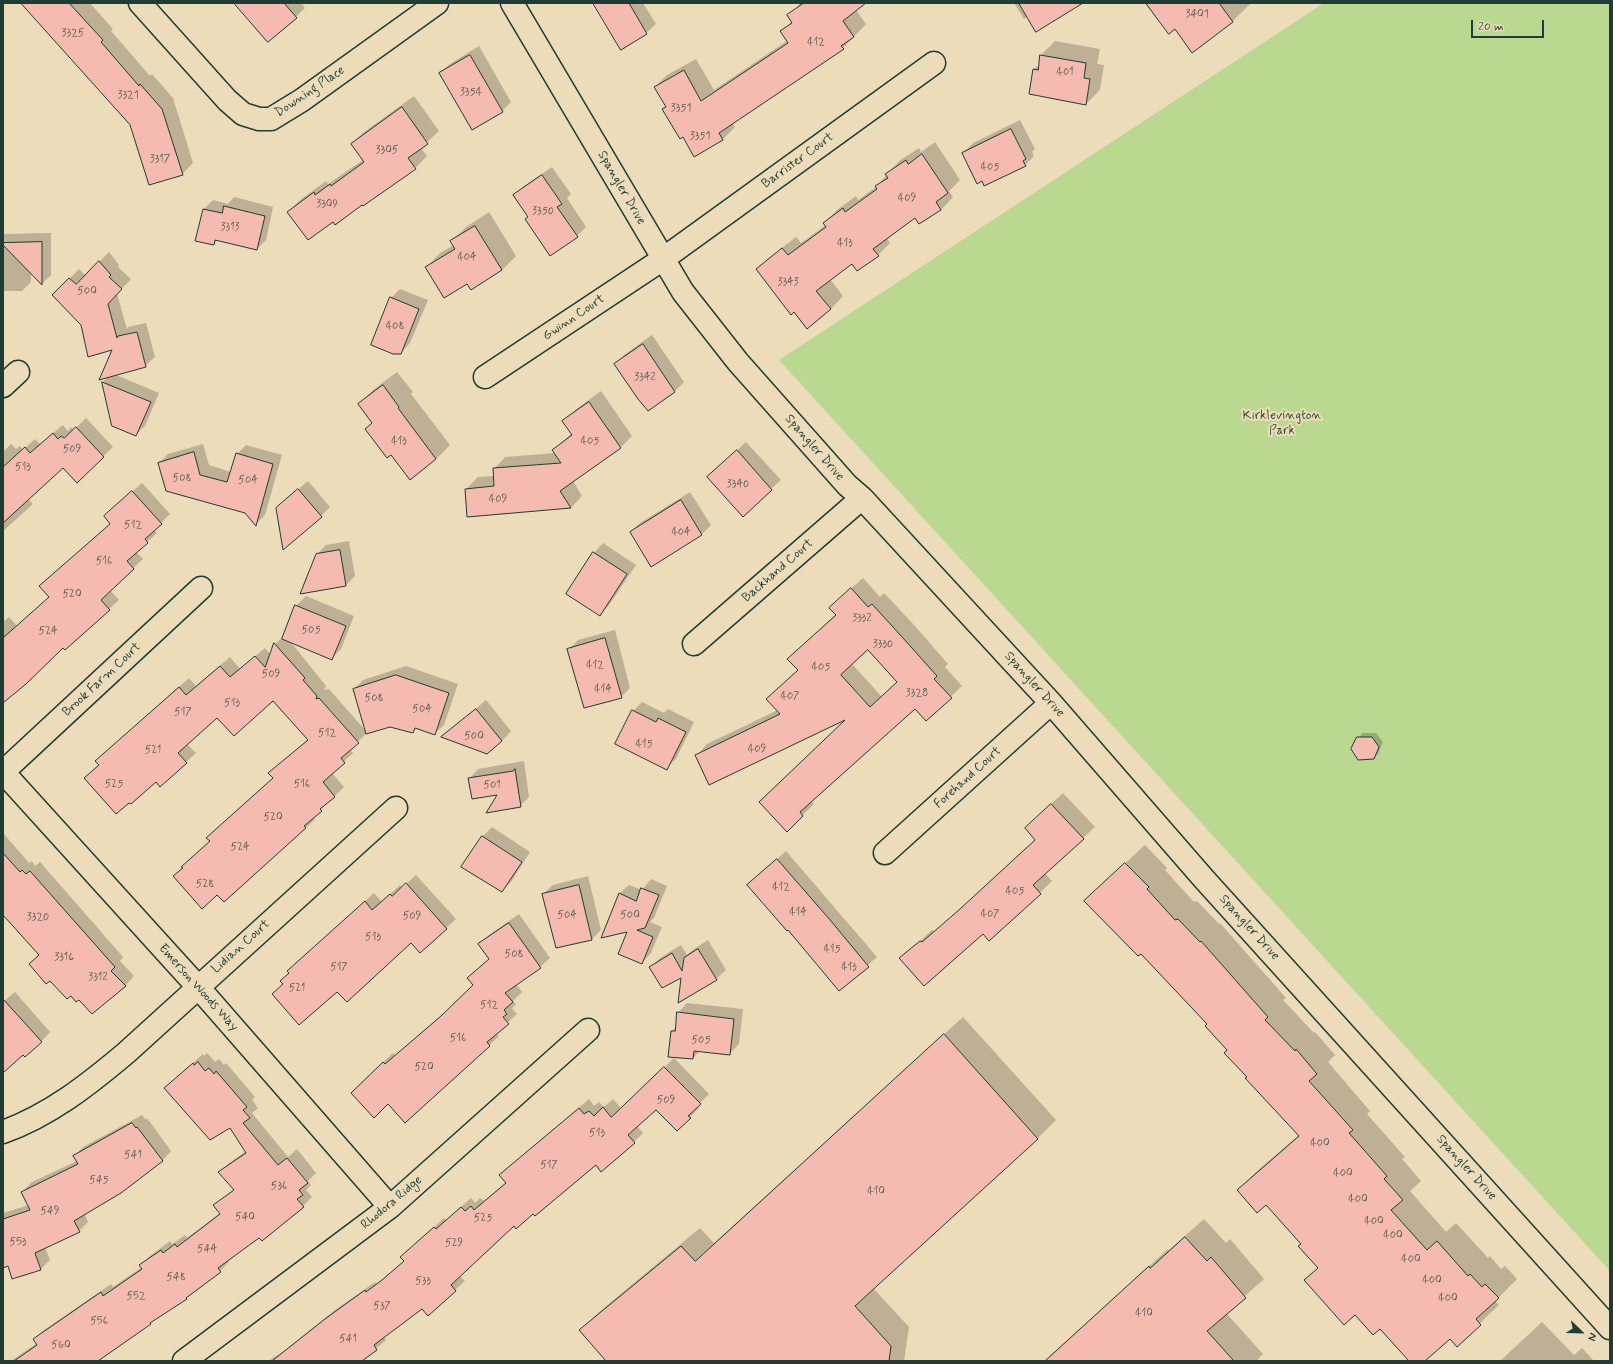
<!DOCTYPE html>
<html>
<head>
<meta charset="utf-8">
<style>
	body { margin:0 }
	#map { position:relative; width:1613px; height:1364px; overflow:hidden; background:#eddcb9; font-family:Mynerve,sans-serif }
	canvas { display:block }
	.frame { position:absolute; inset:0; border:4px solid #1f3d34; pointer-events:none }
	.north { position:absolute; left:1561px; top:1312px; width:40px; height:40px; -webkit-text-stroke:3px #eddcb9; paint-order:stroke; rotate:113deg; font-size:11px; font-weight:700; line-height:16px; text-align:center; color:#1f3d34 }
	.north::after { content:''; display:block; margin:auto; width:14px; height:18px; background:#1f3d34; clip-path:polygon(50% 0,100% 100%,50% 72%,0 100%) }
	.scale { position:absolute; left:1471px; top:20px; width:73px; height:18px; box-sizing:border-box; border:2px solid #1f3d34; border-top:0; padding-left:5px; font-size:12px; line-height:14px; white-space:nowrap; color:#1f3d34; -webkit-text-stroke:3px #eddcb9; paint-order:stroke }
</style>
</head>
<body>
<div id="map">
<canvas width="1613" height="1364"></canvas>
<div class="frame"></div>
<div class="north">N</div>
<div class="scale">20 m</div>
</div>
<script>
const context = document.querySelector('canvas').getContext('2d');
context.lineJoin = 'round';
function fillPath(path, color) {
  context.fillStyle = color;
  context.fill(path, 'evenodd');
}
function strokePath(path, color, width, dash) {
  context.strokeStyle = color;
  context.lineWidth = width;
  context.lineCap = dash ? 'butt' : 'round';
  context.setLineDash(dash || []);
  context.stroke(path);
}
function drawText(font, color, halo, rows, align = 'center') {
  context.font = font + ' Mynerve,sans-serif';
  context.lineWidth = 4;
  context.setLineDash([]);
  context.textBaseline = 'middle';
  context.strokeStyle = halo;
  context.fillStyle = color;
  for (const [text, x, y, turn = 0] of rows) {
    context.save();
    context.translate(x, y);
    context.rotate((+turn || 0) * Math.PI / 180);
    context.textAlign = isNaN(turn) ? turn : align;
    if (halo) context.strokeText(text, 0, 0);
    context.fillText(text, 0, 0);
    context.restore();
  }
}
const green = new Path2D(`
	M1324 3H1610V1271L779 360Z`);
const shadow = new Path2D(`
	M22 3H90L113 29 111 31 150 76 152 74 173 98 193 163 182 174 131 125Z
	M235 3H301L305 8 296 17Z
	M594 3H643L656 24 646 33Z
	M801 3H864L856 10 866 24 843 48 732 123 735 127 723 139 695 155 683 136 663 109 666 106 655 87 667 75 696 59 714 90 788 40 782 32 792 21 788 16Z
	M1014 3H1079L1028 16 1024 19Z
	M1145 3H1251L1232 22 1175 28 1159 18 1157 19Z
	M1055 41 1100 49 1097 64 1104 65 1100 90 1086 104 1034 69 1040 64 1041 55Z
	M479 46 511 102 502 111 440 73 450 64Z
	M414 96 439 131 421 148 427 156 415 168 334 221 288 212 300 200 326 181 328 184 363 160 352 144 364 132Z
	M1020 120 1035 149 1032 152 1034 156 1025 165 963 153 973 143Z
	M935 142 960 180 949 191 953 197 941 210 915 217 887 238 890 243 878 255 852 263 830 279 843 296 831 309 794 311 757 269 770 257 796 237 801 243 826 225 824 223 837 210 856 196 858 200 876 187 899 161 919 148 921 152Z
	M552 167 571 194 567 198 586 227 577 236 529 217 514 195 524 186Z
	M234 197 273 207 266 240 257 249 218 240 213 244 204 209 213 200 228 204Z
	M489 212 516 256 502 270 471 288 468 282 426 268 440 253 454 245 452 241 466 227Z
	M51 233V275L42 284 31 272V282L22 291H3V234Z
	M109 252 119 265 118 267 131 279 117 294 127 329 128 327 146 323 155 357 145 366 116 375 159 393 145 426 135 435 113 425 103 382 109 376 114 349 82 324 53 295 79 269 86 276Z
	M400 289 428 300 410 343 401 353 391 298Z
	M652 335 684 382 675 391 648 409 615 364 624 355Z
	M397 372 413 392 411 394 450 445 436 459 373 422 359 404 373 390Z
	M601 391 632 436 621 447 573 481 582 496 571 508 468 516 466 489 478 477 494 476V469L505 457 556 453 553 450 572 433 563 421 575 410Z
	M86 418 113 447 77 481 63 466 28 499 33 504 3 531V452L11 444 16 449 20 446 23 450 35 439 40 444 63 425 68 431 71 427 74 430Z
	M746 442 781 480 771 489 708 477Z
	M203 444 209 465 231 472 237 454 246 445 282 455 265 515 256 524 245 512 159 463 168 454Z
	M308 481 330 507 321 516 287 499Z
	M142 483 170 514 154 530 157 533 136 552 143 559 110 590 119 600 65 649 63 646 3 685V622L9 617 17 626 50 597 40 586 111 523 115 507Z
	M690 492 711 525 702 534 652 565 631 532 640 523Z
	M349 541 355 576 345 586 317 554 326 545Z
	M603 543 636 565 609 605 600 615 567 593 594 553Z
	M863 578 880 597 884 593 915 626 948 664 945 667 962 686 926 720 915 708 811 801 814 804 787 830 848 717 696 756 707 744 778 710 767 699 799 669 789 659 836 614 842 597ZM868 649 898 681 882 697 852 664Z
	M306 596 354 616 341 649 332 658 290 641 326 686 324 690 329 689 366 731 354 689 363 680 406 666 458 684 444 725 434 734 417 728 412 732 390 726 368 732 350 749 353 753 332 773 344 787 313 817 315 819 306 828 217 893 174 876 274 778 270 773 308 739 273 700 217 716 187 744 196 753 160 785 156 781 85 778 99 764 106 752 189 678 196 686 230 657 240 669 265 648 271 655 275 644 285 635 296 606Z
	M615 630 630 688 621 697 569 649 578 640Z
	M486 700 511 731 502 741 487 752 443 737Z
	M642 702 664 713 668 709 694 722 676 759 666 768 633 711Z
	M1363 733H1376L1383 742 1378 754 1373 758 1358 738Z
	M524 761 529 797 520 806 469 779 478 769Z
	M1063 793 1095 827 1045 873 1052 881 990 940 983 933 901 958 932 930 934 932 973 898 1036 839 1037 817Z
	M492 827 530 852 511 882 502 891 482 837Z
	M3 833 29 863 32 861 35 866 40 862 123 957 120 961 134 976 125 986 40 955 4 915 3 916Z
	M1145 845 1167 868 1165 870 1194 902 1197 901 1219 924 1220 923 1286 998 1283 1000 1314 1033 1315 1032 1335 1055 1328 1062 1370 1111 1367 1114 1405 1157 1402 1159 1421 1181 1410 1191 1446 1232 1456 1223 1488 1258 1490 1256 1501 1269 1505 1266 1517 1279 1495 1301 1499 1305 1457 1345 1450 1338 1424 1361H1410L1380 1327 1355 1314 1305 1280 1319 1267 1302 1244 1266 1203 1238 1190 1257 1171 1299 1135 1248 1076 1104 883Z
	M786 851 877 957 839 990 788 928 748 885Z
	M416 875 456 919 420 952 411 942 338 991 284 984 281 981 298 962 374 893 382 902 400 885 402 888Z
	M588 876 601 930 592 939 543 894 553 885Z
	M651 879 667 886 654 918 650 922 662 927 651 953 642 963 619 894 629 885 642 890Z
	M519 914 550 958 540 967 516 984 522 992 513 1001 516 1004 512 1008 517 1014 496 1033 499 1036 405 1122 388 1103 361 1083 393 1053 395 1055 452 1007 474 985 490 959 480 944 489 935Z
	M708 940 726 970 716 979 682 977 651 967 660 958 681 945 687 955 694 949Z
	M15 992 50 1032 41 1042 23 1053 3 1054V1002Z
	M687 1003 743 1009 739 1044 729 1054 700 1051 693 1058 672 1031 676 1027 678 1013Z
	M963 1017 1056 1120 1038 1138 873 1288 909 1327 904 1361H608L580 1330 599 1312 700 1228 714 1243Z
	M207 1053 215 1062 219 1059 224 1065 226 1063 255 1097 252 1100 258 1108 252 1113 288 1157 297 1149 316 1173 308 1181 311 1185 306 1190 312 1197 303 1206 228 1260 229 1262 220 1271 186 1298 95 1361H11L37 1343 34 1339 44 1330 111 1284 113 1287 142 1267 141 1265 150 1256 170 1241 172 1244 185 1235 187 1238 220 1213 215 1205 234 1189 219 1172 229 1163 246 1151 230 1127 165 1088 203 1054 204 1056Z
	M674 1058 709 1094 697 1106 699 1108 677 1130 656 1108 637 1126 643 1133 634 1142 596 1164 533 1213 514 1224 460 1276 465 1281 455 1290 422 1307 383 1336 386 1340 362 1360 268 1361 284 1351 335 1310 375 1282 376 1284 393 1271 405 1261 401 1257 411 1248 444 1218 446 1220 471 1198 475 1203 480 1198 484 1201 506 1182 500 1175 510 1166 589 1099 594 1106 599 1102 604 1107 613 1099 621 1108Z
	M142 1115 146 1120 147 1118 171 1151 162 1161 85 1214 88 1222 79 1231 45 1247 50 1260 40 1270 9 1265 3 1267V1213L29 1205 22 1192 32 1182 77 1161 74 1156 83 1147Z
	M1204 1219 1226 1243 1230 1239 1264 1279 1226 1313 1263 1354 1256 1361H1044L1168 1249 1169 1250Z
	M1542 1322 1574 1355 1582 1348 1594 1361H1500Z`);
const building = new Path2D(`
	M21 3H69L103 40 101 42 139 86 140 84 162 109 183 175 149 185 130 125Z
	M234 3H284L297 18 268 42Z
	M593 3H629L647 34 621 50Z
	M804 3H866L843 21 854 37 841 46 844 49 719 133 723 140 694 157 683 137 680 139 662 109 666 107 654 87 684 70 701 101 788 43 780 31 792 23 787 15Z
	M1019 3H1083L1036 32Z
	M1146 3H1219L1233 22 1192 53 1175 29 1169 34Z
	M470 55 503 112 472 130 439 73Z
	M1040 55 1086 63 1084 78 1090 79 1086 105 1029 94 1033 69 1038 70Z
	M402 107 428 144 408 158 416 169 363 206 362 205 335 225 333 222 308 240 287 212 314 192 315 195 330 184 331 186 364 162 351 144Z
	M1011 129 1026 159 1023 161 1026 166 984 186 982 181 977 184 962 153Z
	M922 154 948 193 936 202 941 210 919 224 915 218 873 249 879 256 857 271 852 264 816 291 831 309 807 329 794 312 791 315 756 269 782 248 788 255 826 227 823 223 843 208 845 212 877 189 875 186 888 178 885 174 906 160 908 164Z
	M542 175 562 204 557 207 578 237 550 256 525 219 528 217 513 195Z
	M224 206 265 216 257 250 215 240 214 245 195 241 203 209 222 213Z
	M475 226 502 270 471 290 467 284 444 298 425 267 455 249 450 241Z
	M42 242V285L3 245V243Z
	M99 261 111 275 109 277 122 289 108 304 117 338 118 336 137 332 146 367 99 380 112 350 88 357 81 325 52 295 69 278 76 284Z
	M390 297 419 309 401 354H393L371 345Z
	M643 344 675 392 648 411 638 399 614 364Z
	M102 382 151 402 136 436 112 426Z
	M383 385 399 407 398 408 436 459 410 480 391 455 387 458 365 429 372 423 358 404Z
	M589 402 621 448 560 491 571 508 467 517 465 489 494 486 493 468 561 463 552 450 572 435 562 421Z
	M76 427 104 457 77 483 63 468 3 523V467L25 447 30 453 53 433 58 439 61 436 64 438Z
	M737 450 772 490 743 517 707 477Z
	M194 452 200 475 227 482 236 453 273 464 256 526 245 513 166 491 158 463Z
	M298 489 322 517 283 550 276 508Z
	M132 491 162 524 145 539 148 543 127 561 134 569 101 600 110 610 65 650 63 648 26 684 3 703V638L49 597 39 586 110 524 104 516Z
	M681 500 702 535 651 567 630 532Z
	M340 550 346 586 300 594 316 554Z
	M593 552 627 574 600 616 566 594Z
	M851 588 868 607 872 604 903 638 937 676 934 679 952 698 926 721 915 709 800 812 803 816 787 832 759 802 845 720 709 785 695 755 780 714 766 699 798 670 787 659 836 615 829 608ZM868 650 897 682 870 707 841 675Z
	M295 605 346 626 332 660 282 639Z
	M605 638 622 698 584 708 567 649Z
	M274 643 305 678 303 680 317 696 316 699 319 698 359 743 341 758 345 763 323 782 335 797 320 809 322 811 304 826 306 828 224 902 217 895 202 909 173 876 183 868 181 867 210 841 206 838 273 778 268 773 308 740 273 701 234 736 217 718 178 753 187 763 160 787 156 782 131 804 129 803 116 814 84 778 99 765 95 761 179 687 186 695 220 666 230 677 255 656 265 667Z
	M396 675 449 693 435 735 415 728 413 733 390 727 366 734 353 689Z
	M476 709 502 741 487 754 441 737Z
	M632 710 656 722 658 718 686 732 667 770 615 744Z
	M1357 737H1372L1379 747 1374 759 1358 760 1351 749Z
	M515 769 521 807 486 813 497 795 472 799 468 778 513 771Z
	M1051 804 1084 839 1033 885 1041 894 989 941 983 934 924 986 899 958 920 941 922 942 960 909 1035 840 1025 828Z
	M482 836 522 862 502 892 461 867Z
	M3 853 20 872 22 870 26 874 30 871 115 967 111 971 126 986 92 1014 79 1000 76 1002 71 996 67 999 50 981 46 984 29 964 39 955 3 915Z
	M777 859 831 921 869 967 839 991 788 930 787 931 747 885Z
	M1125 863 1149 887 1147 889 1175 920 1178 919 1200 942 1201 941 1268 1017 1265 1020 1295 1051 1296 1049 1317 1074 1309 1081 1353 1130 1349 1133 1387 1176 1384 1179 1403 1200 1391 1210 1427 1250 1437 1241 1468 1276 1470 1274 1482 1287 1485 1284 1499 1298 1476 1319 1481 1325 1457 1347 1450 1339 1425 1361H1409L1380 1329 1373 1335 1355 1315 1344 1325 1304 1280 1318 1268 1298 1246 1301 1244 1266 1205 1257 1213 1237 1190 1299 1136 1245 1078 1247 1077 1224 1053 1227 1050 1205 1026 1207 1024 1141 954 1138 956 1084 901Z
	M406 883 447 929 420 953 411 943 347 1002 337 992 299 1025 272 994 283 984 280 981 289 973 287 971 365 901 372 910 390 894 392 896Z
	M579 885 592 940 556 948 542 894Z
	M641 888 659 895 645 928 637 930 653 937 642 964 618 954 627 932 601 938 619 893 636 901Z
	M509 923 541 968 505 993 513 1002 504 1010 507 1014 503 1017 509 1024 487 1042 490 1046 405 1123 388 1104 374 1118 351 1093 383 1062 385 1064 441 1016 473 985 467 978 489 959 478 944Z
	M698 949 717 980 678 1003 681 978 662 988 649 967 672 953 682 971 684 958Z
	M3 999 42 1042 25 1057 23 1055 3 1073Z
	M677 1012 734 1019 730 1055 694 1051 693 1059 668 1057 671 1031H675Z
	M944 1034 1038 1139 855 1306 891 1346 889 1361H606L579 1330 681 1246 695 1261Z
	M198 1062 205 1071 209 1068 214 1074 216 1071 247 1107 243 1110 250 1118 243 1123 278 1165 287 1158 308 1183 299 1190 303 1195 297 1199 304 1207 262 1241 259 1238 218 1268 221 1272 186 1298 187 1299 150 1323 151 1324 98 1361H14L37 1345 33 1339 101 1292 103 1296 142 1269 139 1265 161 1250 163 1253 175 1244 177 1247 220 1214 213 1205 234 1190 218 1172 246 1153 230 1128 210 1140 164 1088 193 1063 194 1065Z
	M664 1067 701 1104 688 1116 691 1118 677 1131 656 1110 628 1135 635 1143 601 1172 596 1165 535 1216 533 1214 516 1229 514 1226 451 1285 456 1291 428 1316 422 1309 374 1345 377 1350 362 1361H272L325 1319 365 1290 366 1292 382 1280 404 1261 400 1257 434 1227 436 1229 461 1207 465 1211 471 1206 474 1210 506 1183 499 1175 579 1108 584 1114 589 1111 594 1116 603 1107 611 1117Z
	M132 1123 136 1128 137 1127 163 1161 121 1193 74 1221 80 1232 35 1253 41 1270 12 1279 8 1266 3 1268V1219L30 1210 21 1192 78 1164 73 1156Z
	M1185 1237 1207 1261 1211 1257 1246 1298 1207 1331 1234 1361H1045L1149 1266 1150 1268Z`);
const minor = new Path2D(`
	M140 3 227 100 243 114 259 119H271L302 100 437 3
	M512 3 683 292 738 362 847 485 862 498 1051 703 1204 879 1610 1328
	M485 377 663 259 934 63
	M3 386 18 372
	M201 588 3 772 198 987 390 1207
	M694 644 862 498
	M885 853 1051 703
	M3 1132C50 1115 88 1085 126 1053L396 808
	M184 1361 390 1207 588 1030`);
const numberNames = [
	["3401",1197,15],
	["3325",73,34],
	["412",816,43],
	["401",1065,73],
	["3354",471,93],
	["3321",128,96],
	["3351",681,109],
	["3351",700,137],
	["3305",387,151],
	["3317",160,160],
	["405",990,168],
	["409",907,199],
	["3309",327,205],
	["3350",543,212],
	["3313",230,228],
	["413",845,244],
	["404",467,258],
	["3343",788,283],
	["500",87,292],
	["408",395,327],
	["3342",645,378],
	["413",399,442],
	["405",590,442],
	["509",72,450],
	["513",23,468],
	["508",182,479],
	["504",248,481],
	["3340",738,485],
	["409",498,500],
	["512",133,526],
	["404",681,533],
	["516",104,562],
	["520",72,595],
	["3332",862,619],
	["505",311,631],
	["524",48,632],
	["3330",883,645],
	["412",595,666],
	["405",821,668],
	["509",271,675],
	["414",603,690],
	["3328",917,694],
	["407",790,697],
	["508",374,699],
	["513",232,704],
	["504",422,710],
	["517",183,713],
	["512",327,734],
	["500",474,737],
	["415",644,745],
	["409",757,750],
	["521",153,751],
	["525",114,785],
	["516",302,785],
	["501",492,786],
	["520",273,818],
	["524",240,848],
	["528",205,885],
	["412",781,888],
	["405",1015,892],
	["414",798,913],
	["407",990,915],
	["504",567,916],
	["500",630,916],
	["509",412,917],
	["3320",38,918],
	["513",373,938],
	["415",832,950],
	["508",514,955],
	["3316",64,958],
	["517",339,968],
	["413",849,968],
	["3312",98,978],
	["521",297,989],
	["512",489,1006],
	["516",458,1039],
	["505",701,1041],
	["520",424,1068],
	["509",666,1101],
	["513",597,1134],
	["400",1320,1144],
	["541",133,1156],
	["517",549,1166],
	["400",1343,1174],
	["545",99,1181],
	["536",279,1187],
	["410",876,1192],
	["400",1358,1200],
	["549",50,1212],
	["540",245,1218],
	["525",483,1219],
	["400",1374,1222],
	["400",1393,1236],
	["553",18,1243],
	["529",454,1244],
	["544",207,1250],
	["400",1411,1260],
	["548",176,1278],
	["400",1432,1281],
	["533",423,1282],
	["552",136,1297],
	["400",1448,1299],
	["537",382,1307],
	["410",1144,1314],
	["556",99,1322],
	["541",348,1340],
	["560",61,1346]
];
const streetNames = [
	["Downing Place",310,92,-34],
	["Barrister Court",798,161,-36],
	["Spangler Drive",621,188,60],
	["Gwinn Court",574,318,-34],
	["Spangler Drive",814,448,49],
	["Backhand Court",778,571,-41],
	["Brook Farm Court",102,680,-43],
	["Spangler Drive",1034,685,48],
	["Forehand Court",968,778,-42],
	["Spangler Drive",1249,928,48],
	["Lidian Court",241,947,-42],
	["Emerson Woods Way",198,988,48],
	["Spangler Drive",1466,1168,48],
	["Rhodora Ridge",392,1203,-40]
];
const parkNames = [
	["Kirklevington",1282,416],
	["Park",1282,431]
];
fillPath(green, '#bbd890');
fillPath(shadow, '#0003');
fillPath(building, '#f6bbb0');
strokePath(building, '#1f3d34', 1);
strokePath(minor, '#1f3d34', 25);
strokePath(minor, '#eddcb9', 22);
drawText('11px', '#555c53', null, numberNames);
drawText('13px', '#1f3d34', '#eddcb9', streetNames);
drawText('13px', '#2f4c3d', '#eddcb9', parkNames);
</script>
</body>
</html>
